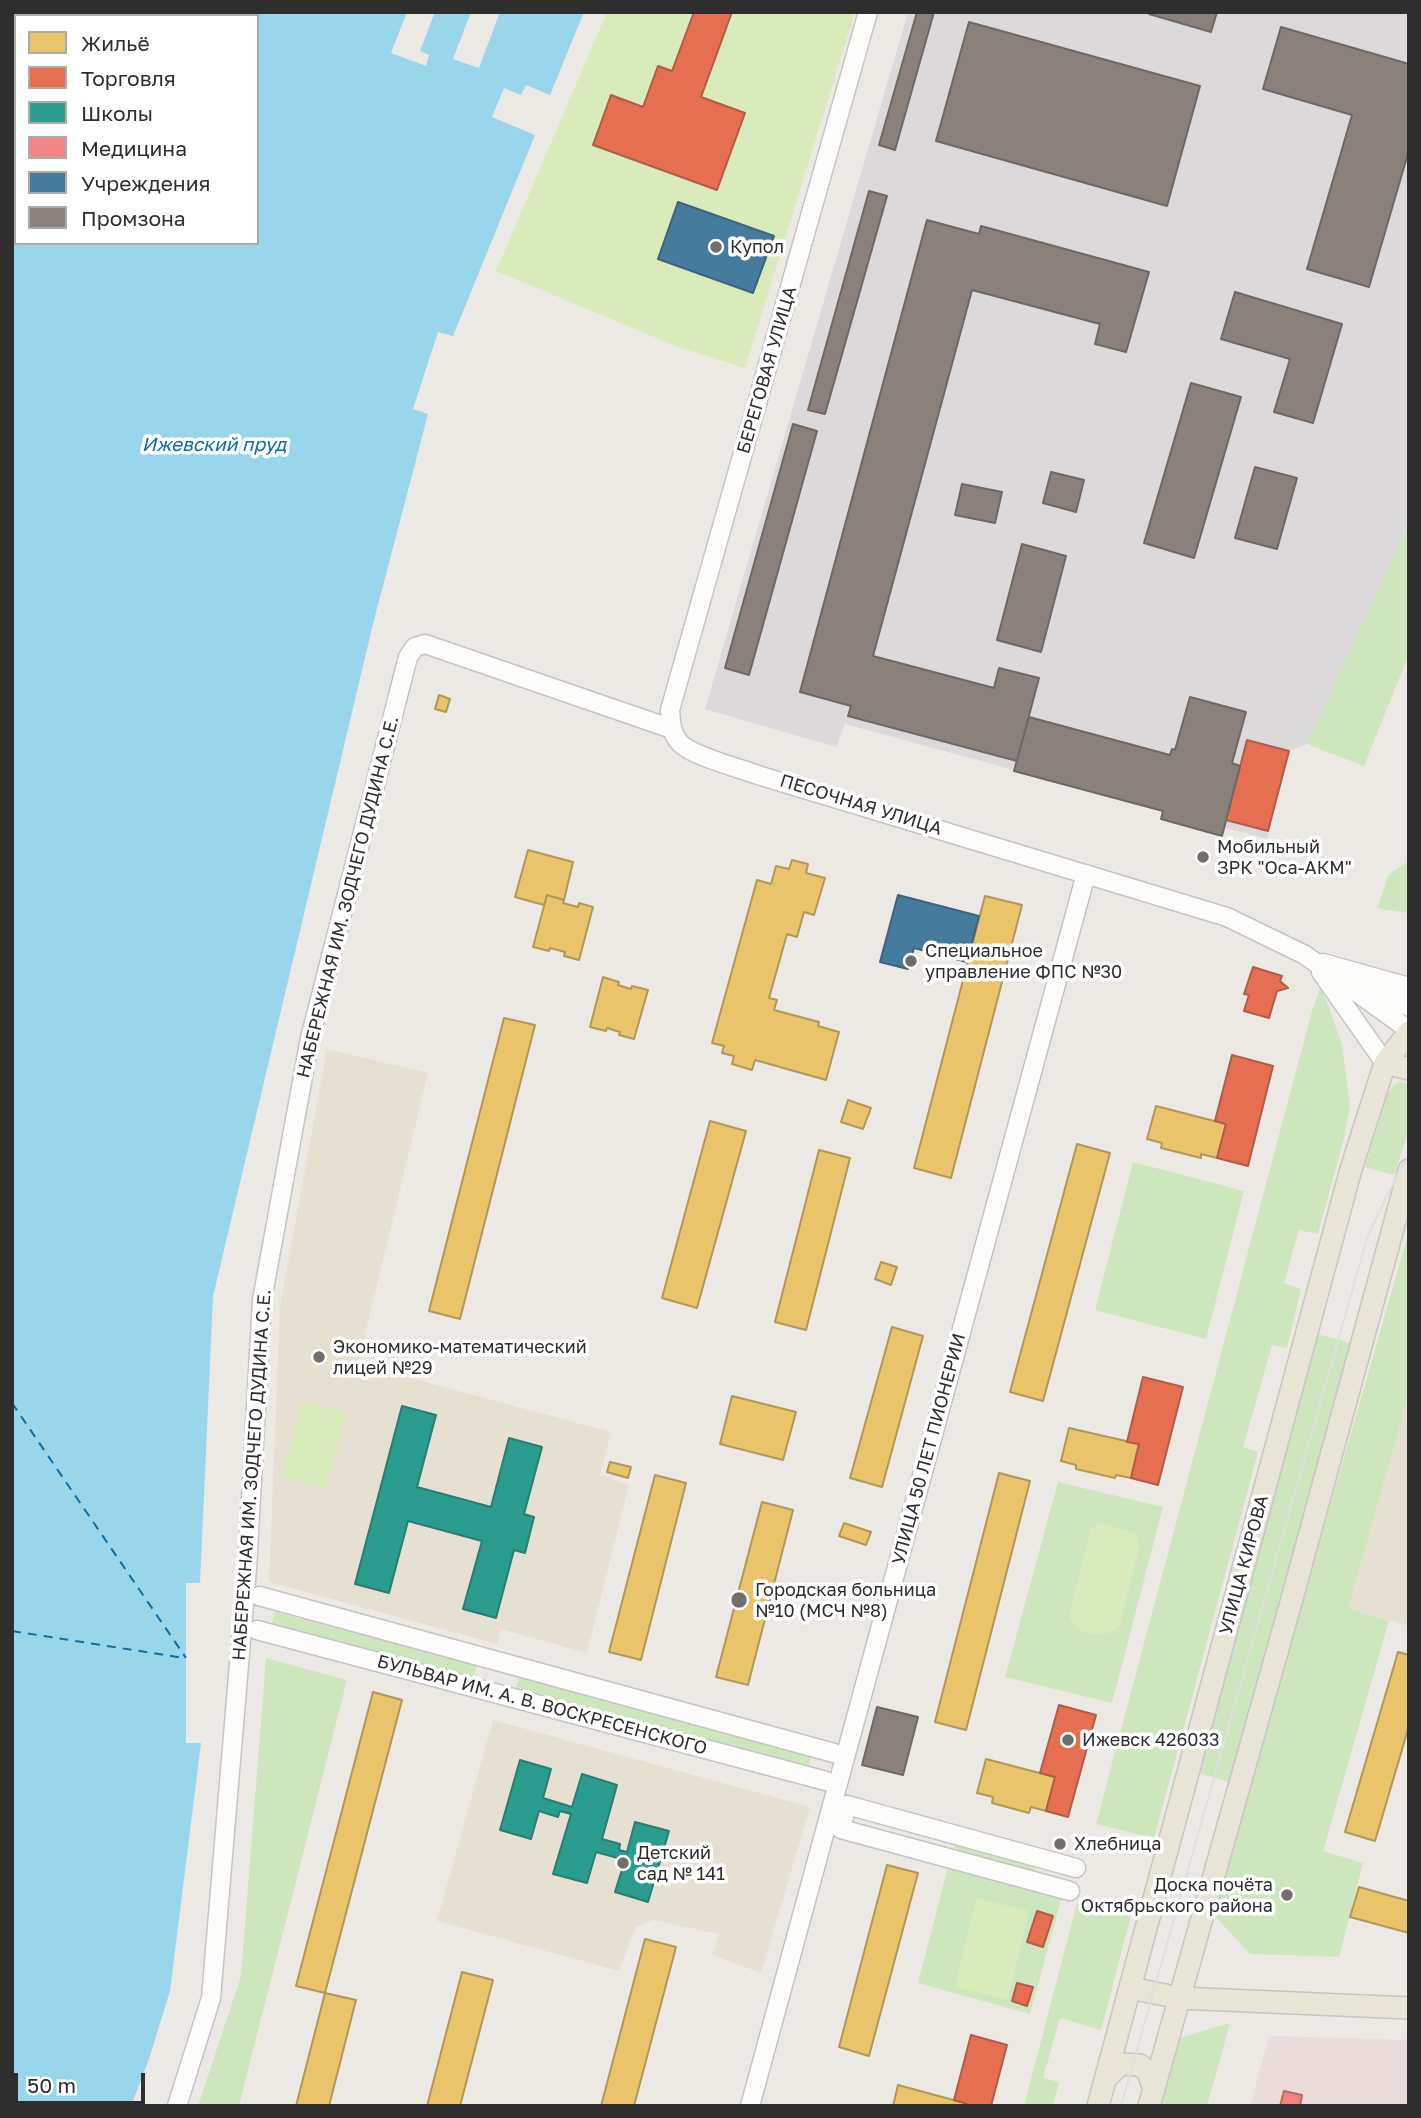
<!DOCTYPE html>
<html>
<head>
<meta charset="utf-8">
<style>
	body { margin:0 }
	#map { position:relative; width:1421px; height:2118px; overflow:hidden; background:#ece8e4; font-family:"Golos Text",sans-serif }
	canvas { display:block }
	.frame { position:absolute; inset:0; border:14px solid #2e2e2e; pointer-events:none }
	.legend { position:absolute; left:14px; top:14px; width:245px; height:231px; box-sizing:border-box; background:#fff; border:2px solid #ababab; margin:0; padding:9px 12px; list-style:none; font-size:21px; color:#2e2e2e }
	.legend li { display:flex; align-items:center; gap:14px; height:35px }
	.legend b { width:35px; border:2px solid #ababab }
	.scale { position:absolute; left:14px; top:2073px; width:131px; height:32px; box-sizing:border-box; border:4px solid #2e2e2e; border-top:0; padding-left:9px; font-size:21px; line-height:24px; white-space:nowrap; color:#2e2e2e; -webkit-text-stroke:5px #fff; paint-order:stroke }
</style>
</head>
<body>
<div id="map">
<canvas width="1421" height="2118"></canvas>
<div class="frame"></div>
<ul class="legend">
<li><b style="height:19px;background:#e9c46a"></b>Жильё</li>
<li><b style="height:19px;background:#e76f51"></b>Торговля</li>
<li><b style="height:19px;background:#2a9d8f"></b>Школы</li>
<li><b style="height:19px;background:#f28482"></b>Медицина</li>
<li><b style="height:19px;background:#457b9d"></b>Учреждения</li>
<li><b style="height:19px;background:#8a817c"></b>Промзона</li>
</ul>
<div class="scale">50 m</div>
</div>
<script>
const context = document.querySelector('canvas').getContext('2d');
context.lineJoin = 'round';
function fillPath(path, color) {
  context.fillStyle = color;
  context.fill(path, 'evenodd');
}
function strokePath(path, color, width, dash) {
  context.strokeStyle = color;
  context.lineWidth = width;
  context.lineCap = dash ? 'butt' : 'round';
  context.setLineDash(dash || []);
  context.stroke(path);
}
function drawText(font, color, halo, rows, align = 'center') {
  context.font = font + ' "Golos Text",sans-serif';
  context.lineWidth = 7;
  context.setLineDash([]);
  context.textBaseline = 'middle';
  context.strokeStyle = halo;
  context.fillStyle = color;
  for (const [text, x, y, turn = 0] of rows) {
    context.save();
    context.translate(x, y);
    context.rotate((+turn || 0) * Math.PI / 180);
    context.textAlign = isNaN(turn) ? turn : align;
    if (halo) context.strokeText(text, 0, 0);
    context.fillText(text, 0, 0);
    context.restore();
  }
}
const industrial = new Path2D(`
	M908 12H1409V523L1307 744 1289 751 1267 839 845 724 836 747 705 709Z`);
const education = new Path2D(`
	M327 1049 428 1073 358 1364 611 1432 600 1475 629 1485 587 1653 501 1629 497 1644 269 1582 280 1306Z
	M1409 1394V1626L1347 1608Z
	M493 1720 810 1807 761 1973 712 1955 719 1934 653 1920 635 1928 619 1971 437 1921Z`);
const medical = new Path2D(`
	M1269 2036 1409 2040V2106H1250Z`);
const green = new Path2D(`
	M1409 523V654L1364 766 1307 744Z
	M1409 861V913L1377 908 1389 874Z
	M1321 986 1342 1044 1350 1106 1344 1138 1318 1234 1299 1230 1284 1283 1301 1289 1287 1348 1272 1345 1243 1447 1258 1452 1154 1838 1096 1824 1312 1011Z
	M1400 1082 1409 1084V1129L1394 1175 1365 1167 1387 1095 1394 1085Z
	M1133 1162 1244 1191 1206 1339 1095 1310Z
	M1409 1231V1394L1348 1608 1389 1621 1323 1851 1363 1863 1339 1957 1250 1954 1213 1914Z
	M1317 1334 1355 1344 1233 1783 1195 1772Z
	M1058 1482 1163 1507 1112 1703 1005 1677Z
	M275 1612 477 1665 473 1679 272 1625Z
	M266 1658 347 1680 239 2106H198L241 1976Z
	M519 1677 812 1754 808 1768 515 1691Z
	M956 1841 1037 1863 1034 1875 952 1853Z
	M950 1859 1064 1889 1030 2014 918 1983Z
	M1077 1903 1131 1916 1101 2030 1060 2018 1043 2078 1059 2082 1053 2106H1024Z
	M1230 2023 1207 2106H1161L1179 2038Z`);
const pitch = new Path2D(`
	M607 12H855L745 368 678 347 496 271Z
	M302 1401 346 1413 326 1489 282 1478Z
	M1102 1523 1136 1534 1140 1544 1120 1625C1111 1637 1087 1638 1076 1627 1073 1624 1071 1620 1069 1616L1091 1528Z
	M976 1898 1029 1911 1008 2000 955 1987Z`);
const water = new Path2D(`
	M12 12H584L550 95 526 85 521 95 504 88 492 117 535 135 453 336 438 332 413 409 428 414 373 624 213 1296 200 1583 186 1584V1743H201L170 1991 149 2059 131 2106H12ZM16 16H257V243H16Z`);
const pier = new Path2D(`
	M407 12H435L420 51 429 55 426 66 391 53Z
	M471 12H500L479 68 453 59Z
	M186 1583H200V1587H189L190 1740H201V1743H186Z`);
const homes = new Path2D(`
	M439 695 450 699 446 712 435 709Z
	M528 850 573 862 564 900 547 895 544 905 515 897Z
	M792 860 808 864 806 873 825 878 814 915 804 912 797 937 787 934 769 998 777 1000 774 1010 819 1022 818 1026 839 1032 826 1080 755 1060 752 1070 732 1064 734 1056 722 1053 724 1046 712 1043 757 880 771 884 776 866 789 869Z
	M547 895 564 900 563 903 578 907 579 903 593 907 579 960 564 956 565 952 550 948 549 951 533 947Z
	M985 896 1022 905 951 1178 914 1168Z
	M603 977 619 982 618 985 631 989 632 986 648 990 634 1039 619 1035 620 1032 607 1028 606 1031 590 1027Z
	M504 1018 535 1025 460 1319 429 1311Z
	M848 1100 871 1108 863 1129 841 1122Z
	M1156 1106 1226 1124 1217 1158 1201 1154V1158L1161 1148 1162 1143 1147 1139Z
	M710 1121 746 1131 697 1308 662 1298Z
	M1077 1144 1110 1153 1043 1401 1010 1392Z
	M819 1150 850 1158 806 1330 775 1322Z
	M881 1262 897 1267 891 1285 875 1279Z
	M892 1327 923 1336 882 1487 850 1478Z
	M732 1396 796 1412 783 1460 720 1444Z
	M1069 1428 1139 1444 1131 1478 1116 1475 1115 1478 1076 1469V1465L1061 1461Z
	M610 1462 631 1467 628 1478 607 1472Z
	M999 1473 1030 1481 966 1730 935 1722Z
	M655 1475 686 1483 641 1660 609 1652Z
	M762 1502 793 1510 748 1685 716 1677Z
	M844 1523 871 1532 866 1545 839 1536Z
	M1398 1652 1409 1655V1726L1375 1841 1345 1832Z
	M373 1692 402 1700 325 1993 296 1986Z
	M986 1759 1055 1777 1046 1811 1031 1807 1029 1813 992 1803 993 1797 977 1793Z
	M887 1865 918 1873 869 2056 839 2047Z
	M1359 1887 1409 1901V1933L1350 1917Z
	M645 1939 676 1947 634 2106H601Z
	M462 1972 493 1980 460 2106H427Z
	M325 1993 356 2000 329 2106H296Z
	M898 2085 968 2104 967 2106H893Z`);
const shops = new Path2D(`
	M694 12H732L701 97 745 113 717 190 593 145 611 95 643 107 658 66 672 71Z
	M1247 740 1289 751 1268 831 1226 820Z
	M1253 967 1282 976 1280 981 1288 988 1277 991 1269 1018 1244 1011 1249 995 1244 994Z
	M1232 1055 1273 1066 1248 1166 1217 1158 1226 1124 1215 1121Z
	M1143 1377 1183 1387 1158 1485 1131 1478 1139 1444 1127 1442Z
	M1059 1705 1096 1715 1068 1817 1046 1811 1055 1777 1040 1773Z
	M1037 1911 1053 1916 1043 1947 1027 1942Z
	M1017 1983 1033 1987 1027 2006 1012 2001Z
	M971 2035 1007 2045 991 2106H967L968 2104 954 2100Z`);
const schools = new Path2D(`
	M402 1406 436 1415 417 1487 491 1507 509 1438 542 1447 524 1514 534 1517 525 1553 514 1550 496 1618 463 1609 482 1541 408 1521 389 1593 355 1584Z
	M520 1760 551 1769 543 1798 572 1807 582 1774 617 1785 602 1839 620 1844 619 1850 627 1852 635 1822 669 1831 648 1902 615 1892 625 1860 596 1852 587 1883 553 1874 571 1814 560 1811 558 1817 539 1811 531 1839 500 1830Z`);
const health = new Path2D(`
	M1284 2091 1302 2095 1300 2106H1280Z`);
const public = new Path2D(`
	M678 202 774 236 753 293 658 259Z
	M898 895 979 916 967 962 914 948 908 969 880 962Z`);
const industry = new Path2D(`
	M917 12H934L895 150 879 145Z
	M1149 12H1217L1211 32 1149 14Z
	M969 22 1200 86 1167 206 936 141Z
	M1281 27 1409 64V150L1369 287 1307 269 1352 115 1263 89Z
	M869 191 887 196 825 414 808 410Z
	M927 220 979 234 981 226 1149 272 1126 352 1095 344 1100 324 972 290 873 656 994 688 999 668 1039 678 1017 761 848 716 851 706 800 692Z
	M1235 292 1342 324 1313 423 1274 412 1290 359 1221 339Z
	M1191 383 1241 397 1194 558 1144 543Z
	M793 424 817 431 749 675 725 668Z
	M1255 467 1297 478 1277 549 1235 538Z
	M1051 472 1084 480 1076 512 1043 503Z
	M962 484 1002 492 995 523 955 515Z
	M1022 544 1066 556 1041 652 997 640Z
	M1190 697 1246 712 1232 763 1240 766 1222 836 1161 819 1163 811 1014 771 1029 717 1170 755 1172 749 1175 750Z
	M877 1707 918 1717 903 1775 862 1765Z`);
const ferry = new Path2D(`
	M12 1403 186 1658
	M12 1631 184 1658`);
const minor = new Path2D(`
	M868 12 670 710C671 721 671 733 679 742 690 756 743 769 761 776L1227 917 1305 955 1409 1030
	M1323 963 1409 987
	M1321 972 1385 1063
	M1357 982 1409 1007
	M259 1596 834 1753
	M257 1630 826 1781
	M1070 1891 841 1829 847 1805 1076 1868
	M177 2106 211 1998 247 1569 262 1300 310 1038 408 657 415 647 425 644 431 646 672 729
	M750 2106 1086 874`);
const major = new Path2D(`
	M1385 1063 1409 1069
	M1130 1988 1180 1998 1409 2008
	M1106 2078 1121 2064 1140 2065 1148 2072 1154 2090
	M1098 2106 1351 1169 1385 1063 1409 1032
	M1149 2106 1290 1606 1409 1170`);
const tram = new Path2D(`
	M1121 2106 1368 1235 1400 1169 1409 1159`);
const markers = [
	[716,247,7,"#706f6e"],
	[1203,857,7,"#706f6e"],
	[911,961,7,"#706f6e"],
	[319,1357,7,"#706f6e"],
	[739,1600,9,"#706f6e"],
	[1068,1740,7,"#706f6e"],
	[1060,1844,7,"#706f6e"],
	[623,1863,7,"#706f6e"],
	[1287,1895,7,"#706f6e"]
];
const poiNames = [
	["Купол",730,247],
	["Мобильный",1217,847],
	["ЗРК \"Оса-АКМ\"",1217,868],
	["Специальное",925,951],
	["управление ФПС №30",925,972],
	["Экономико-математический",333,1347],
	["лицей №29",333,1368],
	["Городская больница",755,1590],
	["№10 (МСЧ №8)",755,1611],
	["Ижевск 426033",1082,1740],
	["Хлебница",1074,1844],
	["Детский",637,1853],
	["сад № 141",637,1874],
	["Доска почёта",1273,1885,"right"],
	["Октябрьского района",1273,1906,"right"]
];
const streetNames = [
	["БЕРЕГОВАЯ УЛИЦА",767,370,-74],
	["ПЕСОЧНАЯ УЛИЦА",861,805,17],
	["НАБЕРЕЖНАЯ ИМ. ЗОДЧЕГО ДУДИНА С.Е.",348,897,-76],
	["УЛИЦА 50 ЛЕТ ПИОНЕРИИ",929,1449,-75],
	["НАБЕРЕЖНАЯ ИМ. ЗОДЧЕГО ДУДИНА С.Е.",252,1475,-86],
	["УЛИЦА КИРОВА",1244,1565,-75],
	["БУЛЬВАР ИМ. А. В. ВОСКРЕСЕНСКОГО",542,1705,15]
];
const waterNames = [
	["Ижевский пруд",214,445]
];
fillPath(industrial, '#dcd9db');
fillPath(education, '#e6e0d3');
fillPath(medical, '#e9dcdb');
fillPath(green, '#cee6be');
fillPath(pitch, '#d9eabb');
fillPath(water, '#99d6ec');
fillPath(pier, '#ece8e4');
fillPath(homes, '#e9c46a');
strokePath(homes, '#b19758', 2);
fillPath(shops, '#e76f51');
strokePath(shops, '#b05c46', 2);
fillPath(schools, '#2a9d8f');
strokePath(schools, '#2b7c72', 2);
fillPath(health, '#f28482');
strokePath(health, '#b76a69', 2);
fillPath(public, '#457b9d');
strokePath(public, '#3e647c', 2);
fillPath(industry, '#8a817c');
strokePath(industry, '#6e6865', 2);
strokePath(ferry, '#0d6fa3', 2, [9, 7]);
strokePath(minor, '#c5c4c5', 21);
strokePath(major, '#c6c5c4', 24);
strokePath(minor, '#fcfcfb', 18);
strokePath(major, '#e8e4d6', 21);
strokePath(tram, '#dfdfe1', 2);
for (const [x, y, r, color] of markers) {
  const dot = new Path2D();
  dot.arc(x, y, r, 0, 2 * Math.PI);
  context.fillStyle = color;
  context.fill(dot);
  strokePath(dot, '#fff', 2.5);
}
drawText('18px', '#2e2e2e', '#fff', poiNames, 'left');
drawText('18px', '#2e2e2e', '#fff', streetNames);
drawText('italic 19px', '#0d6fa3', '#fff', waterNames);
</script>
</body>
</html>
